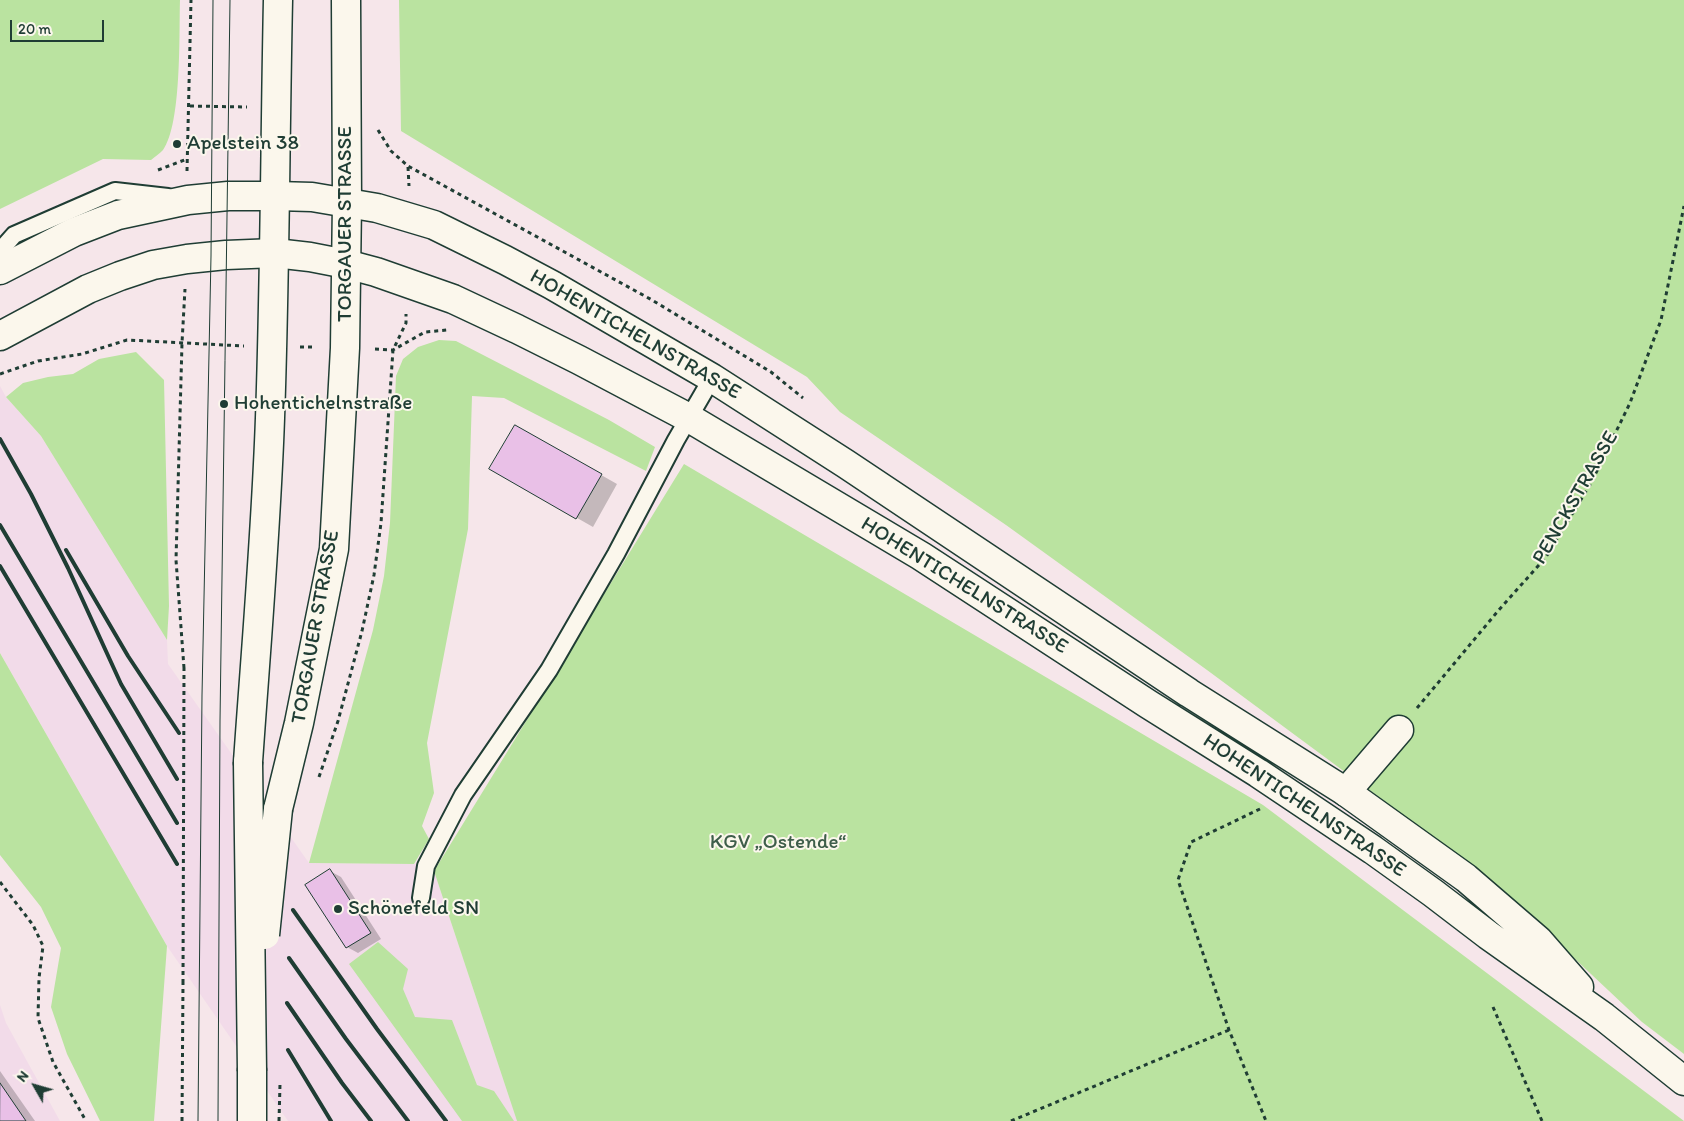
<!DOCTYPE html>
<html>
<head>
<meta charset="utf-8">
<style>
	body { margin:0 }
	#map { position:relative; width:1684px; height:1121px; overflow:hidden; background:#f6e6ea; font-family:Itim,sans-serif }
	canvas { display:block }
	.north { position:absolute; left:10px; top:1061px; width:50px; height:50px; -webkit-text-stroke:4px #fbf7ec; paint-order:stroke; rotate:308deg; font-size:14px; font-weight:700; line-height:20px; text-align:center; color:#1f3d34 }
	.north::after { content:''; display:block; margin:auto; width:18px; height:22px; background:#1f3d34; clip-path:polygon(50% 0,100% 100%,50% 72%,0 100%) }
	.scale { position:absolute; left:10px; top:20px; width:94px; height:22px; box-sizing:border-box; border:2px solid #1f3d34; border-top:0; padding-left:6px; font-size:15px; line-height:18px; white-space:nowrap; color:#1f3d34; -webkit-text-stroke:4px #fbf7ec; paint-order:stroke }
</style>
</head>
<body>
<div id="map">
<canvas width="1684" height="1121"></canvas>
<div class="north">N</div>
<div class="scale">20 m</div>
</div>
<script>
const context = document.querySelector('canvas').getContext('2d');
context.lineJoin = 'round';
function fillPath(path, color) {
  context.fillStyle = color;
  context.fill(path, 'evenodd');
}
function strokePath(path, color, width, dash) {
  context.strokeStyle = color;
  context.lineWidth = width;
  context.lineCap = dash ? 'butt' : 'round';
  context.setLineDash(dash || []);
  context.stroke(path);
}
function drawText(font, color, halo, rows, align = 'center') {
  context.font = font + ' Itim,sans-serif';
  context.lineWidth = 4;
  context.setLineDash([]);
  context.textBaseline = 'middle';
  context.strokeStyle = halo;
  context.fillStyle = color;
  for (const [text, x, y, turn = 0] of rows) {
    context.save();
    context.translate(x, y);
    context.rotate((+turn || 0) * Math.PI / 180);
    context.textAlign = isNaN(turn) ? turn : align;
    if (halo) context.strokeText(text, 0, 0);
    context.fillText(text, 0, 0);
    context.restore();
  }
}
const built = new Path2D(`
	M0 386 6 397 41 436 121 563 167 640 168 664 309 863 414 864 434 871 517 1121H288L167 946 0 653Z
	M0 1005 6 1023 60 1121H0Z`);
const green = new Path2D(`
	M0 0H180C179 33 182 124 163 150 160 153 155 157 151 160L103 159 0 209Z
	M399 0H1684V1054L1642 1022 1491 880 1207 670 1006 525 840 412 807 377 401 131Z
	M439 340 456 341 609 420 655 447 646 471 504 398 472 396 468 529 427 743 434 793 422 826 429 839 414 864 309 863 373 630 384 576 390 523 396 376 403 359 418 347Z
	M136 352 164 380 169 606 167 640 41 436 6 397 23 383 48 377 73 374 99 359Z
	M684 464 1263 805 1684 1121H517L434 871Z
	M0 653 167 946 154 1121H100L67 1054 51 1007 61 948 41 907 0 855Z
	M378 942 408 969 403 989 415 1017 452 1020 477 1085 494 1091 514 1121H462L349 964Z`);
const shadow = new Path2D(`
	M515 426 617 484 593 527 491 469Z
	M330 871 341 877 381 939 358 953 347 947Z
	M0 1071 35 1121H0Z`);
const building = new Path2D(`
	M515 425 602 474 576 519 489 469Z
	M330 869 371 933 346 948 305 885Z
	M0 1083 26 1121H0Z`);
const path = new Path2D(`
	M190 106 247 107
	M378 130 391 151 408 166 652 300 771 372 803 398
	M408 167 409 186
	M158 170 187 159
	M187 171 191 0
	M300 347H316
	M375 349 393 350 425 332 447 330
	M0 374 38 361 82 354 127 340 244 346
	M184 668 176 560 182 343 185 289
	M1417 708 1498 611 1546 557 1591 483 1630 403 1661 320 1684 206
	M319 777 338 721 362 631 374 575 381 523 393 350 406 323V314
	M1260 809 1191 842 1178 880 1229 1030 1266 1121
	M0 882 33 925 43 946 39 978 38 1018 53 1062 86 1121
	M1493 1007 1542 1121
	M182 1121 183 983
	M1011 1121 1229 1030`);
const lane = new Path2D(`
	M0 251 14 235 115 191 168 197
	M421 898 426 866 463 795 549 670 616 554 676 440 712 378`);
const street = new Path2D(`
	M1346 792 1399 730`);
const secondary = new Path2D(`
	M0 270 74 232 118 215 188 200 228 196H276L312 197 377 208 434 225 505 260 552 285 712 378 846 464 1189 693 1346 792 1466 878 1538 940 1579 987
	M0 336 88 289 120 276 153 265 187 259 226 255 275 253 310 257 346 264 376 272 453 299 517 329 579 360 689 418 921 556 1148 704 1258 773 1373 850 1433 893 1488 935 1604 1017 1684 1081`);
const primary = new Path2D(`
	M248 762C256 648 266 533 270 418 275 279 275 139 278 0
	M278 809 299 723 334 549 345 348 347 202 346 0
	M252 1071V1121`);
const tram = new Path2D(`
	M198 1121 202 695 211 256 213 0
	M218 1121 220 721 230 0`);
const rail = new Path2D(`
	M0 439 31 494 68 568 121 684 177 779
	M0 525 177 823
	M66 550 128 656 179 733
	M0 566 177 864
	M293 910 377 1029 446 1121
	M289 958 346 1039 408 1121
	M287 1003 342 1083 371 1121
	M288 1050 331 1121`);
const pathBridge = new Path2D(`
	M183 983 184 668
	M279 1121 280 1084`);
const primaryBridge = new Path2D(`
	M248 762 252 1071
	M265 935 278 809`);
const markers = [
	[177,144,5,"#1f3d34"],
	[224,404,5,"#1f3d34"],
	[338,909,5,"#1f3d34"]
];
const poiNames = [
	["Apelstein 38",187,144],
	["Hohentichelnstraße",234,404],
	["Schönefeld SN",348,909]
];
const streetNames = [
	["TORGAUER STRASSE",346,224,-90],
	["HOHENTICHELNSTRASSE",635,335,30],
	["PENCKSTRASSE",1576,498,-60],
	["HOHENTICHELNSTRASSE",964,586,32],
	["TORGAUER STRASSE",316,627,-80],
	["HOHENTICHELNSTRASSE",1304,806,34]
];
const parkNames = [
	["KGV „Ostende“",778,843]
];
fillPath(built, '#f2dbe9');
fillPath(green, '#bae3a0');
fillPath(shadow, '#0003');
fillPath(building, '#e9c0e7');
strokePath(building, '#1f3d34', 1);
strokePath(lane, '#1f3d34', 20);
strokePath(street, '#1f3d34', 31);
strokePath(secondary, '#1f3d34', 31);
strokePath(primary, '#1f3d34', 31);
strokePath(path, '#1f3d34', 3, [4, 4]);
strokePath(lane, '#fbf7ec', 16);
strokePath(street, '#fbf7ec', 28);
strokePath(secondary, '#fbf7ec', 28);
strokePath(primary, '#fbf7ec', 28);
strokePath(tram, '#1f3d34', 1);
strokePath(rail, '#1f3d34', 4);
strokePath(primaryBridge, '#1f3d34', 31, []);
strokePath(pathBridge, '#1f3d34', 3, [4, 4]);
strokePath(primaryBridge, '#fbf7ec', 28);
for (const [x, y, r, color] of markers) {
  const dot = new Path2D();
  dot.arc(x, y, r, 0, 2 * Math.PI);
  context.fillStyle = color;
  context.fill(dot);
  strokePath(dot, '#fbf7ec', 2);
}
drawText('21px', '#1f3d34', '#fbf7ec', poiNames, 'left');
drawText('21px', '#1f3d34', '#fbf7ec', streetNames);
drawText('21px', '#3e5e4a', '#fbf7ec', parkNames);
</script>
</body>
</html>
